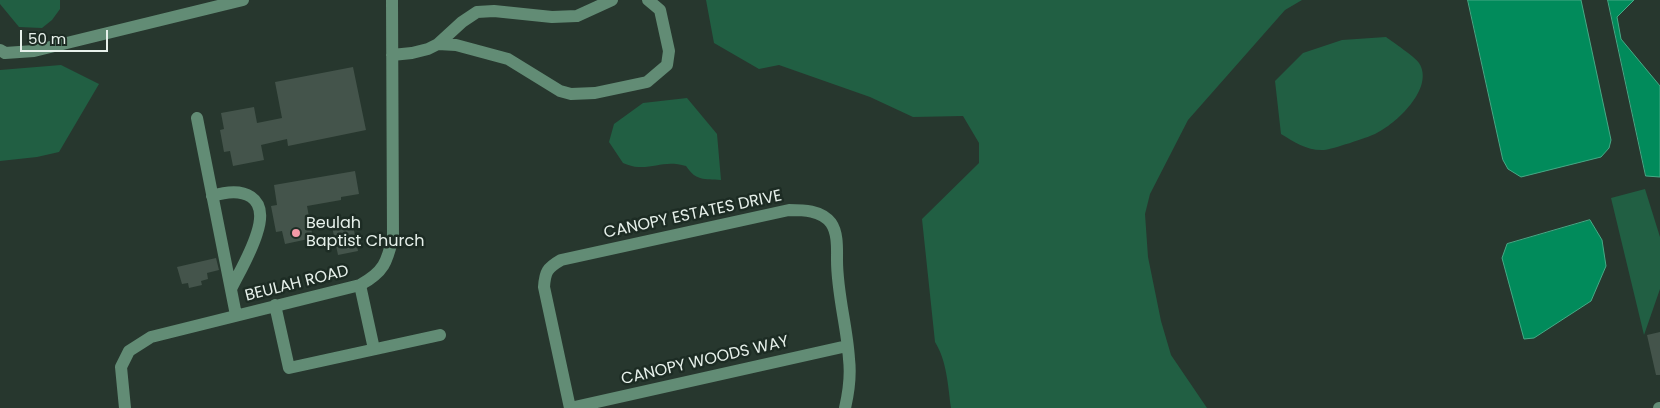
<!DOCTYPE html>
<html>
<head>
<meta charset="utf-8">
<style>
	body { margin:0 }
	#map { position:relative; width:1660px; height:408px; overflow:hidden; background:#27372e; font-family:Poppins,sans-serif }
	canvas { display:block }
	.scale { position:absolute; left:20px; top:30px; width:88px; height:22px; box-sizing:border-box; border:2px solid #e7f1eb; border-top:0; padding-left:6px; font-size:15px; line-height:18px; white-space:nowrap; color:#e7f1eb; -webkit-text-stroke:4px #1d2c24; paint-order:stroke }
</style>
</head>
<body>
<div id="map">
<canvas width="1660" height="408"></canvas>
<div class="scale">50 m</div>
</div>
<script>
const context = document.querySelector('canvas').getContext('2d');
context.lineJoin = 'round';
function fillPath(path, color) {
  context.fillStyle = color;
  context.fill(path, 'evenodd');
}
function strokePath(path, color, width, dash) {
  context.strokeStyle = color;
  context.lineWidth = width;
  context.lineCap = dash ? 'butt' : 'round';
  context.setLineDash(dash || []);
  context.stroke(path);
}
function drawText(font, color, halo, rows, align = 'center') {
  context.font = font + ' Poppins,sans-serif';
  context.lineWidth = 5;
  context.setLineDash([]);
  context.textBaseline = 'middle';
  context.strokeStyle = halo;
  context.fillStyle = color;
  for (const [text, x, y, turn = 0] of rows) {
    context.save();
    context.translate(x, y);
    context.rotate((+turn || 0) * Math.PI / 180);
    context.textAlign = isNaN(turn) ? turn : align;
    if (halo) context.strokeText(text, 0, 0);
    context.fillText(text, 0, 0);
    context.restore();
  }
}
const green = new Path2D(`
	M0 0H60V9L52 20 42 28 19 27 0 4Z
	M706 0H1302L1285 10 1188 120 1150 194 1145 214 1148 257 1161 321 1171 355 1207 408H951C948 386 947 361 935 342L922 219 979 163V143L963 116 913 117 870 97 779 65 759 69 714 43Z
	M1386 37C1394 43 1414 56 1419 63 1435 88 1396 124 1375 134 1366 138 1333 149 1324 150 1308 151 1294 142 1281 134L1275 81 1303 53 1342 40Z
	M61 65 99 84 59 152 37 157 0 161V70Z
	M687 98 717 134 721 180C704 179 696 181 686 166 665 160 656 168 638 167 634 167 628 165 623 163L609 142 614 124 643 103Z
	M1645 189 1660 237V289L1644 335 1611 198Z`);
const water = new Path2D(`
	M1468 0H1581L1611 140 1609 148 1601 157 1521 177 1508 169 1503 160Z
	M1608 0H1634L1617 17 1621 39 1660 86V177L1646 176Z
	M1590 220 1602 240 1606 266 1591 301 1534 338 1524 339 1502 258 1507 244Z`);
const building = new Path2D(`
	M353 67 366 130 288 146 287 139 261 145 264 160 233 166 230 151 224 152 220 130 224 129 221 113 254 107 257 123 282 118 275 82Z
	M355 171 359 194 341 197V200L307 206 313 238 285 244 282 231 276 232 271 206 277 205 274 185Z
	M344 219 345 221 352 220 358 251 338 255 331 222Z
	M216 258 219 270 207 273 208 279 201 281 202 285 189 288 188 283 182 284 177 267Z
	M1660 332V375H1656L1647 335Z`);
const minor = new Path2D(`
	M438 44 456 45 508 59 560 91 571 94 595 93 647 82 667 65 669 51 660 10 648 0
	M0 50 5 53 34 51 243 0
	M392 55 412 53 428 49 438 44 462 22 477 12 494 11 552 17 577 16 612 0
	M197 118 236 315
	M212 196C244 186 269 196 257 233 251 253 240 271 231 289
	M360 285 374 349
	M275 305 289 368 440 335
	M125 408 121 367 129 351 151 337 360 285C384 272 387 262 393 237L392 0
	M570 408 544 287C545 272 547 268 561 260L789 210C803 210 821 210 831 223 838 233 837 249 837 260 837 294 847 326 849 359 851 376 849 391 845 408
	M570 408 847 346
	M1659 408H1660`);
const markers = [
	[296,233,5,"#f39aa7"]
];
const streetNames = [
	["CANOPY ESTATES DRIVE",693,215,-12],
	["BEULAH ROAD",297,284,-14],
	["CANOPY WOODS WAY",705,361,-13]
];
const poiNames = [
	["Beulah",306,224],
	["Baptist Church",306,242]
];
fillPath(green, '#215f43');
fillPath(water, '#018b5b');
strokePath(water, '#46aa86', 1);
fillPath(building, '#44544b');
strokePath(minor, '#628c75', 12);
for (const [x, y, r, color] of markers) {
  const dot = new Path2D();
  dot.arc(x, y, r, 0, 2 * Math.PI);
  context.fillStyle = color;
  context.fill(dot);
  strokePath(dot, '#1d2c24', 2);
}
drawText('16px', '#e7f1eb', '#1d2c24', streetNames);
drawText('16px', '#e7f1eb', '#1d2c24', poiNames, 'left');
</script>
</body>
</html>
